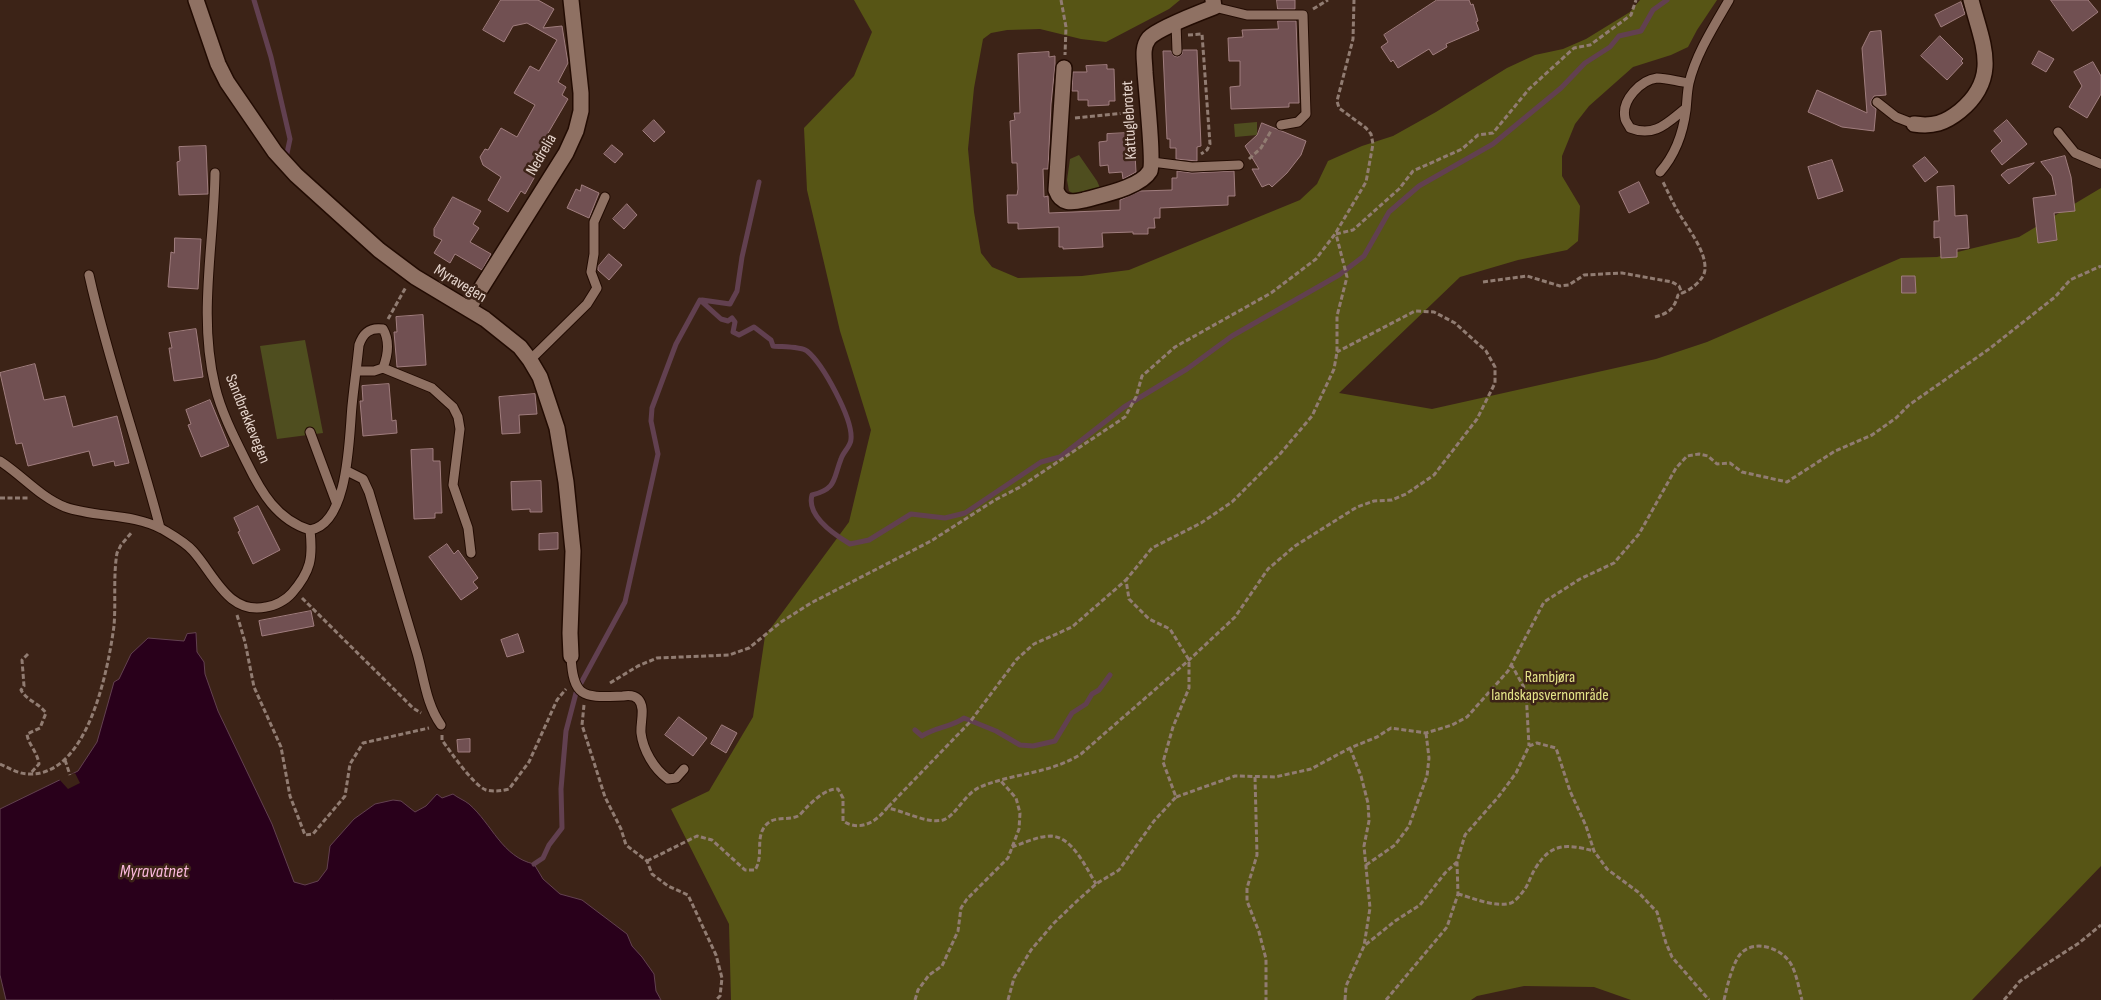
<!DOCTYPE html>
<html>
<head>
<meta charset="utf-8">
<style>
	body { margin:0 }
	canvas { display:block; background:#3c2317 }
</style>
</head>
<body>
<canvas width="2101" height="1000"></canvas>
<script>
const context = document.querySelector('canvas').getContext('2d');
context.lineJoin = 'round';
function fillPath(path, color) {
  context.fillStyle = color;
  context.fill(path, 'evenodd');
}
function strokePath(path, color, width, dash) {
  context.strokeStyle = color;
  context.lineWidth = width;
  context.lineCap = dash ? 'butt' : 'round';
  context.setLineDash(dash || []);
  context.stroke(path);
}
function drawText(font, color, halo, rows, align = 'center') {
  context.font = font + ' "Sofia Sans Condensed",sans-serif';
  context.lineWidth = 5;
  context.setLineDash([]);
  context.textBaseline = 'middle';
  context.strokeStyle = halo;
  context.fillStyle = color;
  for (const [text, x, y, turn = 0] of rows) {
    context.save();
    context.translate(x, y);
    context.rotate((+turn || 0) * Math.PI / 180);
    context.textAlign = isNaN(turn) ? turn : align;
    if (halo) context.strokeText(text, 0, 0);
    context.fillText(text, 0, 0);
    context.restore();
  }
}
const green = new Path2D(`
	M1257 122V135L1235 137 1234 124Z
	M1079 155 1097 181 1101 190 1074 194 1069 191 1067 180 1070 159Z
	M305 340 323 433 277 439 260 346Z`);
const forest = new Path2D(`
	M854 0H1180L1169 9 1106 42 1081 39 1040 29 1007 30 991 33 983 39 974 88 968 149 974 212 981 253 992 267 1018 278 1082 276 1129 270 1300 200 1317 184 1328 161 1362 146 1393 136 1436 112 1507 68 1535 55 1563 49 1586 39 1630 12 1640 0H1717L1697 30 1688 47 1671 55 1633 67 1589 106 1575 124 1562 156V176L1580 206 1578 241 1567 250 1518 260 1460 277 1339 393 1432 409 1656 359 1707 342 1901 258 1937 257 2019 237 2101 188V866L1972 1000H1631L1594 987 1524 986 1477 996 1471 1000H731L729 924 671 809 709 791 753 717 765 636 849 522 871 430 840 331 807 190 804 128 854 76 872 32Z`);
const water = new Path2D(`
	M196 633 197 652 204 662 205 674 218 711 272 824 294 882 305 885 318 881 327 869 330 846 354 819 375 804 393 800 401 801 415 812 426 806 437 794 442 798 453 794C458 798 464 800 469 804 492 824 502 857 534 864L543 879 560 894 582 900 627 934 632 946 642 957 654 974 656 991 661 1000H6L0 975V809L78 771 97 742 114 682 119 679 131 654 148 638 184 641 187 634Z`);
const pier = new Path2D(`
	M75 773 80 783 68 789 58 778Z`);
const stream = new Path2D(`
	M254 0 271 57 290 139 286 158
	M702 300 730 304 737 291 742 257 759 182
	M581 683 625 602 658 454 651 421 652 408 676 344 700 300 721 319 728 321 732 318 735 322 733 332 739 335 754 327 771 340 773 346C782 347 800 346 807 351 823 364 853 419 851 439 851 446 843 452 841 459 833 479 837 489 812 495 806 516 835 535 850 544L869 540 911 514 945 518 965 513 1041 462 1060 457 1124 407 1187 369 1232 336 1339 275 1364 256 1389 212 1419 186 1493 144 1561 88 1585 63 1610 47 1619 36 1641 31 1653 10 1667 0
	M915 730 922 736C935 727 952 727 964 718L996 731 1020 745 1033 746 1055 741 1072 713 1086 704 1092 694 1099 690 1110 675
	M534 864 543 858 549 845 562 828 561 789 566 731 576 693`);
const building = new Path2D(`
	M501 0H538L554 9 543 28 562 26 568 63 558 82 566 87 562 95 568 99 537 152 546 157 525 194 521 191 508 212 488 200 501 177 483 165 480 157 485 149 488 150 501 128 517 137 535 105 514 93 530 66 539 71 557 40 527 23 513 26 504 42 483 30Z
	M1277 0H1295V9H1278Z
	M1437 0H1469L1471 5 1473 4 1478 21 1476 22 1479 30 1446 44 1447 47 1433 55 1429 49 1398 68 1393 60 1391 62 1381 47 1388 42 1384 35Z
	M2051 0H2088L2098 12 2073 31Z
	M1961 2 1965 14 1941 27 1935 15Z
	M1278 21H1296L1299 103H1289V107L1231 109 1230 87 1240 86V61H1229L1228 38 1243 37 1242 30 1278 29Z
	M1881 31 1886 95 1874 96 1871 101V105L1876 109 1874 131 1842 127 1808 112 1817 90 1867 113 1862 48 1870 32Z
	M1940 36 1963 59 1961 61 1963 63 1947 80 1921 56Z
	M1183 50H1197L1201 146 1197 147V161L1176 159V148H1170V139H1167L1163 51H1171L1174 56 1178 57 1182 54Z
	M2039 51 2054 59 2046 72 2032 64Z
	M1049 52V57L1055 56V65L1051 104 1048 169H1043L1044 197 1048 196 1049 213 1120 210V200L1140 191 1172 190V178H1177V171L1192 173 1234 171 1235 196H1228V205L1160 208V218H1154L1155 228H1148V234H1133V232L1102 233 1103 247 1063 249V247H1059V227L1018 229V223H1008L1007 195H1017L1018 189 1017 163H1012L1010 121 1015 120 1014 113H1020L1018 54Z
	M2093 62 2101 76V94L2087 118 2069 107 2082 86 2074 72Z
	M1107 65V69H1114L1115 101H1109V105L1088 106V100H1078V91H1072L1073 72H1087L1086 66Z
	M654 120 665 132 654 142 643 131Z
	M2007 120 2027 144 2002 165 1991 151 2002 141 1994 131Z
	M1262 123 1306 141 1301 155 1287 173 1272 187 1269 184 1262 187 1252 169H1259L1245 146 1257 135Z
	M1128 133V136H1134L1136 172 1123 179 1122 172 1109 173 1108 165 1100 166 1099 142 1107 141V134Z
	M612 145 623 154 615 163 604 154Z
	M206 146 208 194 179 195 177 162 180 161 179 147Z
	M2065 156 2071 177 2075 211 2054 213 2057 240 2038 243 2033 198 2056 195 2052 176 2041 162Z
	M1925 157 1938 172 1925 182 1913 166Z
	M1832 160 1843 191 1818 199 1808 167Z
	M2034 163 2009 184 2001 175 2007 170Z
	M1639 182 1649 203 1629 213 1619 192Z
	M582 185 599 193 589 218 567 208 576 189 580 191Z
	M1954 186 1955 216 1967 215 1969 248 1957 249V257L1941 258 1940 237 1934 238V221H1939L1937 187Z
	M453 197 481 211 473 224 479 228 470 242 491 254 482 270 455 254 450 263 434 253 442 240 434 236V229Z
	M627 204 637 215 624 229 613 219Z
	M175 238 201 239 198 289 168 287 171 252 174 253Z
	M609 254 622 265 609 280 598 270V267Z
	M1902 276H1915L1916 293H1902Z
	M423 315 426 365 397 367 394 332H397L396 317Z
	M196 329 203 377 174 381 169 348H172L169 333Z
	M35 364 44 400 65 396 73 427 117 416 129 463 115 466 114 461 93 466 89 451 28 466 22 443 16 444 0 373Z
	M389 384 392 421 396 420 397 433 363 436 360 401H363L362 386Z
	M535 394 537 414 519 415 520 433 502 434 499 397Z
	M210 400 229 446 201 457 188 425 191 424 186 410Z
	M433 449V461H440L442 513H435V518L414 519 411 450Z
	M541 481 542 512H530V509L512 510 511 482Z
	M258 506 280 550 253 564 238 532 240 531 234 518Z
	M558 533V549L539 550V534Z
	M447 544 454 554 458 550 478 578 473 582 478 588 461 600 429 557Z
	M311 611 314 626 262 636 259 621Z
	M518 634 524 652 507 657 501 640Z
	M679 717 707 738 693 756 665 735Z
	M722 725 737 733 726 753 711 744Z
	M470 739V752H458L457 740Z`);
const path = new Path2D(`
	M1061 0 1066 27 1065 55
	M1313 9 1328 0
	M1188 35 1202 34 1210 144 1207 150 1201 154
	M1075 118 1134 112
	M1249 159 1261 148 1271 131
	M1336 234 1353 230 1399 189 1413 171 1462 149 1478 135 1493 133 1529 89 1574 48 1590 45 1631 15 1636 0
	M1483 282 1527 276 1560 286 1569 285 1584 275 1622 273 1672 282 1679 286 1682 293C1691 290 1705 279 1705 269 1706 250 1686 226 1677 210 1672 201 1668 192 1663 182
	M1655 317C1669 313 1674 309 1678 295L1682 293
	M388 319 406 287
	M0 498H28
	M302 598 413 708 421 713
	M237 615 245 642 254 687 281 747 290 796 305 835 313 834 345 796 350 764 363 743 429 728
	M28 654 22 660 24 686 21 690C27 701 39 703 46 713L40 728 27 734C28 744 37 751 39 764L30 774
	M1511 664 1526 691 1529 746
	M610 683 638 666 657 658 729 655 749 648 781 622 811 603 931 541 995 500 1020 487 1125 417 1136 397 1142 376 1175 347 1271 293 1316 259 1335 234 1366 182 1373 144 1371 134 1366 128 1339 108 1337 101 1353 39 1354 0
	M584 705 582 725 605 797 621 829 626 845 647 861 652 874 668 886 688 895 716 955 722 978 720 996 716 1000
	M442 735V740C450 751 473 785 486 790 494 792 501 791 509 789L529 762 557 700 566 689
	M1350 748 1361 776 1368 803 1369 821 1364 846 1370 908 1364 946
	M65 760 70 775
	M0 764C9 768 18 774 29 774 88 776 108 670 114 626 116 602 113 577 117 553L121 545 132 532
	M1255 777 1257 855 1247 888V901L1259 932 1266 959V1000
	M1176 797 1235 776 1275 777 1311 769 1350 748 1377 737 1391 728 1426 733 1452 725 1467 717 1508 671 1544 602 1580 579 1614 563 1639 534 1676 468 1687 456 1699 454 1708 456 1717 464 1730 463 1742 472 1787 482 1835 451 1872 435 1896 418 1909 405 1989 349 2055 297 2070 280 2101 266
	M888 807 970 722 1017 659 1034 644 1072 627 1126 580
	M1012 847C1024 843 1038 836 1051 836 1073 837 1086 868 1096 884
	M647 861 697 836 712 840 745 870H755C764 856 755 839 765 826 774 815 787 821 798 816 800 815 804 810 806 808 814 800 827 788 838 789L843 798V821C860 832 876 822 887 808 905 811 926 824 943 820 956 816 964 794 980 787 1013 773 1050 774 1081 754L1189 660 1235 617 1268 569 1295 546 1357 507 1374 501 1392 500 1406 494 1434 475 1477 419 1495 383V367L1486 351 1455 323 1434 312 1415 311 1337 352
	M1366 865 1395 845 1409 826 1427 776 1429 758 1426 733
	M1458 894C1473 898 1496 908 1511 903 1517 900 1521 894 1525 889 1529 883 1531 875 1535 869 1551 842 1567 844 1594 851
	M915 1000 918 990 929 975 942 966 958 931 961 908 967 899 1008 858 1019 829 1020 813 1016 798 1000 780
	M1008 1000 1014 978 1031 950 1054 923 1077 901 1096 884 1119 870 1154 821 1176 797 1163 762 1173 727 1189 688V660L1170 629 1149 619 1129 599 1126 580 1152 548 1201 523 1232 502 1280 454 1312 416 1334 369 1337 352V316L1347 277 1336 234
	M1345 1000 1346 986 1364 946 1395 921 1420 905 1445 873 1457 862 1465 835 1499 796 1516 773 1529 746 1537 743 1556 748 1570 791 1586 826 1594 851 1607 869 1638 892 1657 912 1666 943 1672 957 1709 1000
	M1386 1000 1447 927 1458 894 1457 862
	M1724 1000C1727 987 1731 970 1737 959 1749 936 1783 947 1792 966 1797 976 1799 989 1802 1000
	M2004 1000 2020 981 2079 943 2101 925`);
const lane = new Path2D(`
	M1214 7 1247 15H1303L1306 114 1298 122 1281 125
	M1176 23 1177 51
	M1877 102 1896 117 1914 124
	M1686 108C1668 122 1655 138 1630 128 1629 125 1625 121 1625 118 1621 100 1641 80 1657 78 1667 78 1679 82 1689 83
	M2058 132 2075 153 2101 164
	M1152 162 1192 167 1239 165
	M1660 172C1676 154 1683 133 1686 110 1687 101 1687 92 1689 83 1696 54 1714 26 1729 0
	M215 173C214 245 198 315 215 386 221 412 235 439 247 463 261 492 277 520 310 530
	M89 275C108 361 138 443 160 528
	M530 360 587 304 597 288 591 272 594 254V222L605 197
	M383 368 432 388 453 407 458 417 460 429 453 485 468 528 471 553
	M310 432 336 502
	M0 461C23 476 40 497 65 507 96 518 132 513 162 529 172 535 185 542 193 551 214 574 228 615 266 607 275 606 286 600 292 593 311 571 313 558 310 530 349 524 349 437 352 406 354 386 357 365 359 345 363 333 370 327 383 329 390 341 388 355 383 368L374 371H356
	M347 471 363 479 369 492C385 546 401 600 417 653 424 677 426 704 441 725
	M571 656C573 700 585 697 623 696 629 695 634 695 638 699 646 707 640 723 641 733 643 750 654 769 668 779L676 778 684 769`);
const street = new Path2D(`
	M196 0 218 64 227 82 275 152 296 175 379 250 415 277 485 319 520 347 530 360 540 377 557 428 566 482 573 551 570 633 571 656
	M1064 68 1056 190C1061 204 1071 203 1084 200 1101 195 1140 188 1150 171 1154 163 1146 87 1145 72 1145 61 1141 48 1149 38 1157 29 1201 12 1214 7L1213 0
	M1914 124C1933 127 1945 123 1960 111 2001 77 1982 43 1971 0
	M468 309 566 153 576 131 581 111V93L571 0`);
const streetNames = [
	["Kattuglebrotet",1130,120,-93],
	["Nedrelia",542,155,-60],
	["Myravegen",460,284,31],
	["Sandbrekkevegen",247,419,68]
];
const parkNames = [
	["Rambjøra",1550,678],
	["landskapsvernområde",1550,696]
];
const waterNames = [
	["Myravatnet",154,872]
];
fillPath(green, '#4f4e1f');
fillPath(forest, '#575515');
fillPath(water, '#29001b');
strokePath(water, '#624050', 1);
fillPath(pier, '#3c2317');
strokePath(stream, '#624050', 5);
fillPath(building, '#715052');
strokePath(building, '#a07d7e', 1);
strokePath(lane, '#220b02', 11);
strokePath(street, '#220b02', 18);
strokePath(path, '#917c72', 3, [5, 2.5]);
strokePath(lane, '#8f7163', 9);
strokePath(street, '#8f7163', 15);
drawText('16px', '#e6d5cd', '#3c2317', streetNames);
drawText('16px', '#e4e388', '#3c2317', parkNames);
drawText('italic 18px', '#fcb9dd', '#3c2317', waterNames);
</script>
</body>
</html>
